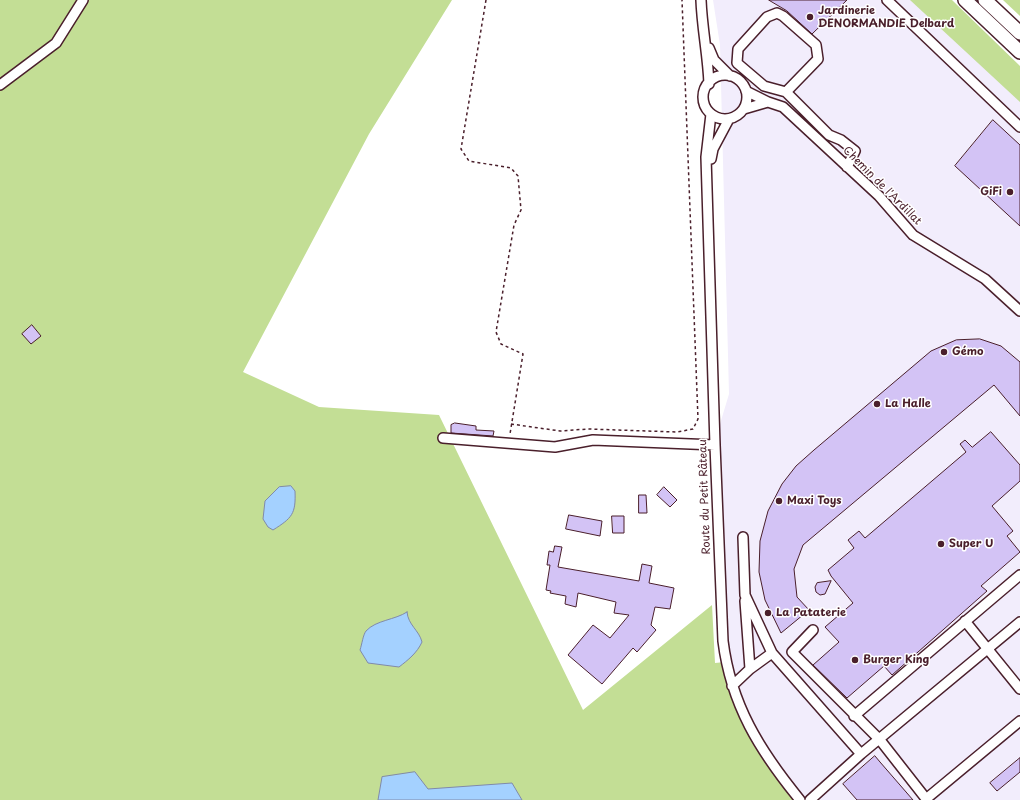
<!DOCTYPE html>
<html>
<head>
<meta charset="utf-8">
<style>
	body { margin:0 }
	canvas { display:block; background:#fff }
</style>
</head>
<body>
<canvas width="1020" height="800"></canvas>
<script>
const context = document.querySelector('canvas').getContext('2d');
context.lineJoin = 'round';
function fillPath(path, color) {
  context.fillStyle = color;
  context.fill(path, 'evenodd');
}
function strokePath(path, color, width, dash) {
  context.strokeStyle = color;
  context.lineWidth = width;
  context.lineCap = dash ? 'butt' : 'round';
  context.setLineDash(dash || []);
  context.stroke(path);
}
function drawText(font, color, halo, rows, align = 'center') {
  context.font = font + ' "Playpen Sans",sans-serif';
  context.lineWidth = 3;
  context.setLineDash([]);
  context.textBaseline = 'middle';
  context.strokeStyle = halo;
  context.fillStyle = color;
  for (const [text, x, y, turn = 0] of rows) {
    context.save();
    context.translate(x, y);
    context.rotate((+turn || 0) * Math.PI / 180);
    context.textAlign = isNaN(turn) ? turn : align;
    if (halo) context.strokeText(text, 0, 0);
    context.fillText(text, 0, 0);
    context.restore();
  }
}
const built = new Path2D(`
	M713 0H914L1020 97V800H800L760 737 725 662 720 424 729 394 720 45Z`);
const green = new Path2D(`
	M0 0H452L369 134 243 372 319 407 439 415 583 710 712 605 715 663 725 662 760 737 800 800H0Z
	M910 0H952L1020 66V102Z
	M1003 0H1020V16Z`);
const water = new Path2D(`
	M291 486 295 491C296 514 292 518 273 530L268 527 263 519 265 501 279 487Z
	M407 612C408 625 419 630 422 642 417 653 408 660 399 667L368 663 360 650C362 644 363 635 366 631 376 620 395 620 407 612Z
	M415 772 428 789 512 783 522 800H378L382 777Z`);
const building = new Path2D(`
	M769 0H847L812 34 787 11Z
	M993 120 1020 145V226L955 166Z
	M32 325 41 336 31 344 22 334Z
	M980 339 1001 346 1020 362V416L994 385 803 545 794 569 797 597 809 610 781 633 765 600 759 572 760 541 768 511 782 484 796 466 814 450 931 351 956 340Z
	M455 423 476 426V430L494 431 493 436 451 433V425Z
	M991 432 1020 465V481L992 506 1013 531 1007 536 1020 552 981 586 987 591 892 675 884 666 847 698 813 665 839 642 825 627 853 603 831 576 828 570 854 548 848 540 859 531 865 538 966 452 960 444 965 440 972 447Z
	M664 487 677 500 670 507 657 495Z
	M639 495H646L647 513H639Z
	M569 515 602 521 600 536 566 529Z
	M612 516H624V533H613Z
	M555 546 562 547 558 567 639 581 642 564 652 566 649 583 674 588 670 609 655 607 651 625 656 630 637 652 633 648 602 684 568 655 593 625 610 638 629 615 614 613 616 602 578 593 576 607 565 604 566 596 550 593 551 591 546 590 550 565H547L549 551 553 552Z
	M831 581 825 594 820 595 816 592 815 587 817 583Z
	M875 756 880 762 913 800H857L843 784Z
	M1020 758V772L997 791 990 783Z`);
const path = new Path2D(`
	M486 0 461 149 469 161 511 168 518 176 521 210 514 225 496 332 501 344 523 354 510 434
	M511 424 560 431 588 429 677 432 693 429 698 419 682 0`);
const minor = new Path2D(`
	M701 0C702 28 708 56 709 84
	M887 0 1020 127
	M709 48 714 60 730 76
	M703 97a22 22 0 1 1 44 0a22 22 0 1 1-44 0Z
	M0 85 56 43 83 0
	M746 91 768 102 783 107 879 196 913 235 985 279 1020 311
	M786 92 764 86 737 63 738 49 767 17 777 13 783 16 816 45 818 59 786 92 829 135 841 140 855 151 847 167
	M744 109 768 102
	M711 114 706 157 715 445 723 641C731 705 760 751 800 800
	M711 159 713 149 729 119
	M443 438 555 447 593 440 715 445
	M743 537 745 595 772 653 861 754
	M745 601 750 669
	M965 621 1020 689
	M813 630 792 652 880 740 927 800
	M732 686 750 669 772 653
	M854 716 1020 575
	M926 799 1020 721
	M810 800 861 754 1020 622`);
const highway = new Path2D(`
	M965 0 1020 52
	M985 0 1020 33`);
const markers = [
	[810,17,4,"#4a1f2b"],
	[1010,192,4,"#4a1f2b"],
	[944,352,4,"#4a1f2b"],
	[877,404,4,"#4a1f2b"],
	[779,501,4,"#4a1f2b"],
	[941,544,4,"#4a1f2b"],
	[768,613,4,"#4a1f2b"],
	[855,660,4,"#4a1f2b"]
];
const poiNames = [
	["Jardinerie",818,11],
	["DENORMANDIE Delbard",818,24],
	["GiFi",1002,192,"right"],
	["Gémo",952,352],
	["La Halle",885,404],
	["Maxi Toys",787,501],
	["Super U",949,544],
	["La Pataterie",776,613],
	["Burger King",863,660]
];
const streetNames = [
	["Chemin de l'Ardillat",882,186,45],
	["Route du Petit Râteau",705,497,-92]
];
fillPath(built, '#f2edfc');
fillPath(green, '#c3de95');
fillPath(water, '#a4d1ff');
strokePath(water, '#808aaa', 1);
fillPath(building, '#d3c3f5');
strokePath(building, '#4a1f2b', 1);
strokePath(minor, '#4a1f2b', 12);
strokePath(highway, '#4a1f2b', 16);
strokePath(path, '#4a1f2b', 1.5, [3, 3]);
strokePath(minor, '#fff', 9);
strokePath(highway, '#fff', 13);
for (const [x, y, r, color] of markers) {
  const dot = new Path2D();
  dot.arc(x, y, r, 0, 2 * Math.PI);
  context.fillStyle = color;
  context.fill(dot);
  strokePath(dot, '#fff', 1.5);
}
drawText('bold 11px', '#4a1f2b', '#fff', poiNames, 'left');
drawText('11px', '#4a1f2b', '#fff', streetNames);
</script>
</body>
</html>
